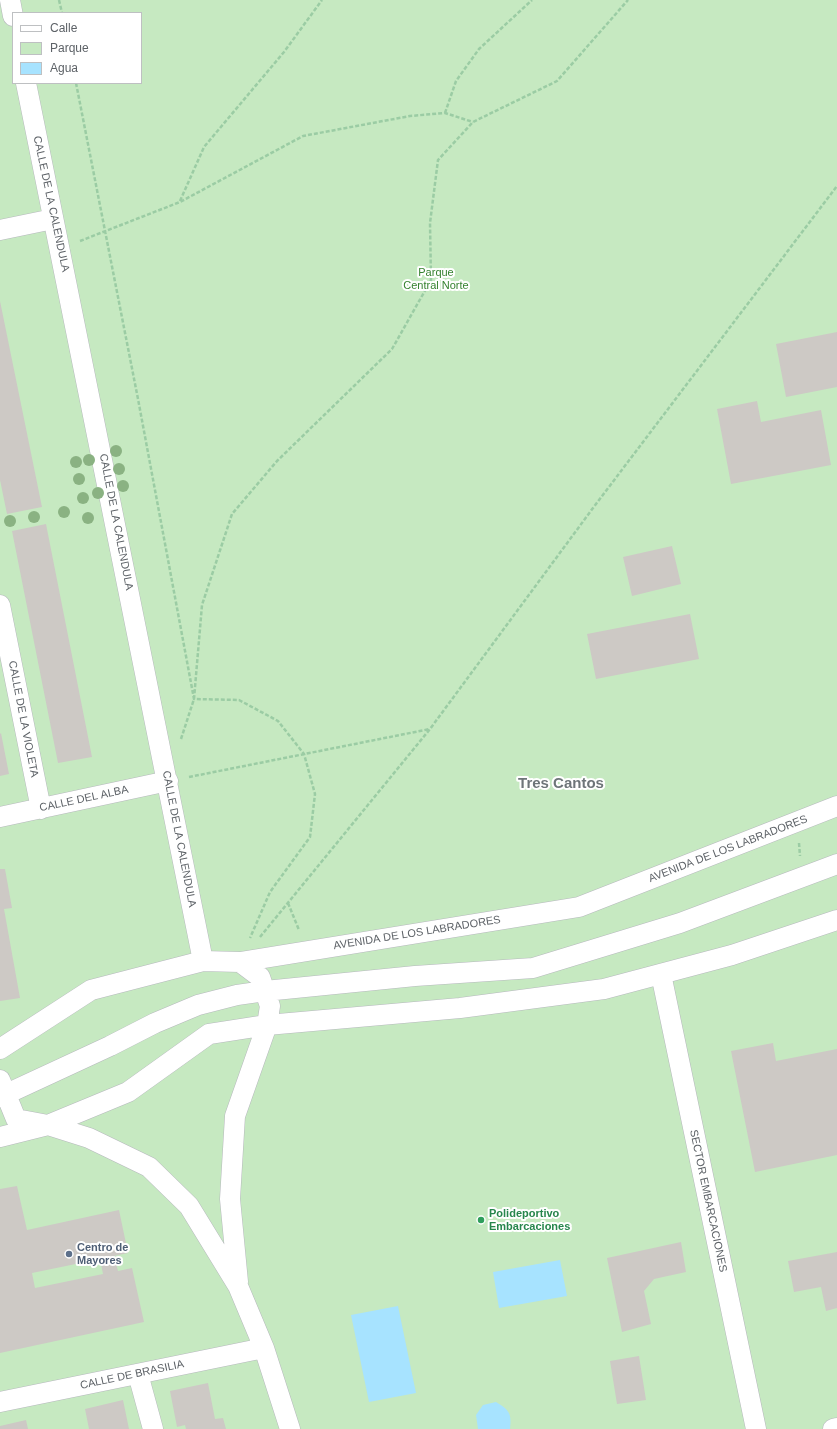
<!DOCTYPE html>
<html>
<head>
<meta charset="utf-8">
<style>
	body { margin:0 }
	#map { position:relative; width:837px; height:1429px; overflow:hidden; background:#f0ede6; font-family:Arial,sans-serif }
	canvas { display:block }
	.legend { position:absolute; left:12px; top:12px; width:130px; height:72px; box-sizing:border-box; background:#fff; border:1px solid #bec0c2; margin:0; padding:5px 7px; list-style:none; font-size:12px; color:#5d6267 }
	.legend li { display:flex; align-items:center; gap:8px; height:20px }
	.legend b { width:20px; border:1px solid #bec0c2 }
</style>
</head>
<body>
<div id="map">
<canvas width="837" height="1429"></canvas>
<ul class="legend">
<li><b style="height:5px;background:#fff"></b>Calle</li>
<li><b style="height:11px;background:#c6e9c1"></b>Parque</li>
<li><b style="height:11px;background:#a7e3ff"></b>Agua</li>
</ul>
</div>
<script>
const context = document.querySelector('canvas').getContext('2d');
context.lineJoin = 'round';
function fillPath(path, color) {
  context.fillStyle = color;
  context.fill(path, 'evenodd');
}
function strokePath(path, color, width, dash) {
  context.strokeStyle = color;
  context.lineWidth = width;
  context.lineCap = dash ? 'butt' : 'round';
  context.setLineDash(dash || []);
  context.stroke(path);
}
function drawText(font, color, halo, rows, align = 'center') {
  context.font = font + ' Arial,sans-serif';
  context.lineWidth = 4;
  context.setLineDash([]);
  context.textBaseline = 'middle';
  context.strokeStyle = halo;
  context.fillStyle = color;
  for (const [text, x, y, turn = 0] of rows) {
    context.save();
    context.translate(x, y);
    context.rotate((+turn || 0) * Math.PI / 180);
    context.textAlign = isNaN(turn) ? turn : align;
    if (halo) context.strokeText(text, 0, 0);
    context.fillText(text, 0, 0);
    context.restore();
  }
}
const green = new Path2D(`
	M0 0H837V1429H0ZM13 13H141V83H13Z`);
const water = new Path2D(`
	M560 1260 567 1296 499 1308 493 1272Z
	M398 1306 416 1393 369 1402 351 1315Z
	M496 1402C509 1410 512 1413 510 1429H478L476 1415 483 1405Z`);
const building = new Path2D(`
	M0 301 42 507 7 514 0 480Z
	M837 332V387L786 397 776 344Z
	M757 401 761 422 821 410 831 465 731 484 717 409Z
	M46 524 92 757 58 763 12 531Z
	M672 546 681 584 632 596 623 557Z
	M690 614 699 659 596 679 587 634Z
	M1 733 9 774 0 776V734Z
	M0 869H5L12 908 4 909 20 998 0 1001Z
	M773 1043 776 1061 837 1049V1155L755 1172 731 1051Z
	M17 1186 27 1230 119 1210 128 1253 114 1256 118 1271 132 1268 144 1322 0 1353V1189ZM100 1259 103 1274 35 1288 32 1273Z
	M681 1242 686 1272 654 1279 644 1291 651 1324 622 1332 607 1258Z
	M837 1252V1308L826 1311 821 1287 794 1292 788 1261Z
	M639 1356 646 1400 617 1404 610 1361Z
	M208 1383 215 1419 223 1418 226 1429H186L185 1425 177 1427 170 1391Z
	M123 1400 129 1429H89L85 1409Z
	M26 1420 28 1429H0V1426Z`);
const path = new Path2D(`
	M59 0 62 13
	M76 83 138 399 194 699 239 700 278 721 304 754 315 794 310 837 270 892 250 938
	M445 113 456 81 479 49 532 0
	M180 201 204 147 284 52 322 0
	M80 241 180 202 303 136 410 116 445 113 473 122
	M181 739 194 699 202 605 232 514 277 461 392 349 431 280 430 223 438 160 473 122 557 81 628 0
	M189 777 430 729
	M799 843 800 856
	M288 903 299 930
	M260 937 430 729 593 508 837 186`);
const street = new Path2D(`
	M10 0 13 16
	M26 83 203 961
	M0 230 53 219
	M0 605 41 809
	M0 817 168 781
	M661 974 756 1429
	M0 1049 91 990 203 961 240 962 579 907 837 806
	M0 1080 16 1119 48 1125 89 1138 149 1167 189 1206 238 1286 264 1348 290 1429
	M0 1097 110 1046 155 1023 198 1005 237 995 265 991 415 976 533 968 680 923 837 864
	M0 1137 48 1125 128 1092 209 1034 267 1025 460 1008 604 989 732 955 837 920
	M238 1282 230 1199 235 1116 267 1025 270 1006 260 977 240 962
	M138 1374 153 1429
	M0 1402 264 1348
	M833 1429 837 1428`);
const trees = [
	[116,451],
	[89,460],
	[76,462],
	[119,469],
	[79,479],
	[123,486],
	[98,493],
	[83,498],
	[64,512],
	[34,517],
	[88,518],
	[10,521]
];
const markers = [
	[481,1220,4,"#2e9e5b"],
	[69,1254,4,"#5c6f8a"]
];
const streetNames = [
	["CALLE DE LA CALENDULA",51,204,78],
	["CALLE DE LA CALENDULA",116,522,79],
	["CALLE DE LA VIOLETA",23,719,79],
	["CALLE DEL ALBA",84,799,-12],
	["CALLE DE LA CALENDULA",179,839,79],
	["AVENIDA DE LOS LABRADORES",728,849,-21],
	["AVENIDA DE LOS LABRADORES",417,933,-9],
	["SECTOR EMBARCACIONES",708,1201,78],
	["CALLE DE BRASILIA",132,1375,-12]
];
const parkNames = [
	["Parque",436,273],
	["Central Norte",436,286]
];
const leisureNames = [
	["Polideportivo",489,1214],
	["Embarcaciones",489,1227]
];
const serviceNames = [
	["Centro de",77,1248],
	["Mayores",77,1261]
];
const districtNames = [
	["Tres Cantos",561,784]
];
fillPath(green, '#c6e9c1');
fillPath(water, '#a7e3ff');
fillPath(building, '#cdc9c5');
strokePath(street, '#b6b9bd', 21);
strokePath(path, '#9bcca4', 2.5, [4, 2]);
strokePath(street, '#fff', 20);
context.fillStyle = '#8ab282';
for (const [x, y] of trees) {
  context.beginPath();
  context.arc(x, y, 6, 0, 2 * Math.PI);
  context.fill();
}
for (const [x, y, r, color] of markers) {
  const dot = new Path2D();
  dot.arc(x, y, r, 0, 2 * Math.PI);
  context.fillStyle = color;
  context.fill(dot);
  strokePath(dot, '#fff', 1.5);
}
drawText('11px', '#5d6267', '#fff', streetNames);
drawText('11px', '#368230', '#fff', parkNames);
drawText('bold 11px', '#27864d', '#fff', leisureNames, 'left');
drawText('bold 11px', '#4e5e75', '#fff', serviceNames, 'left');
drawText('bold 15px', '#6e7579', '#fff', districtNames);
</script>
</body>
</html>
